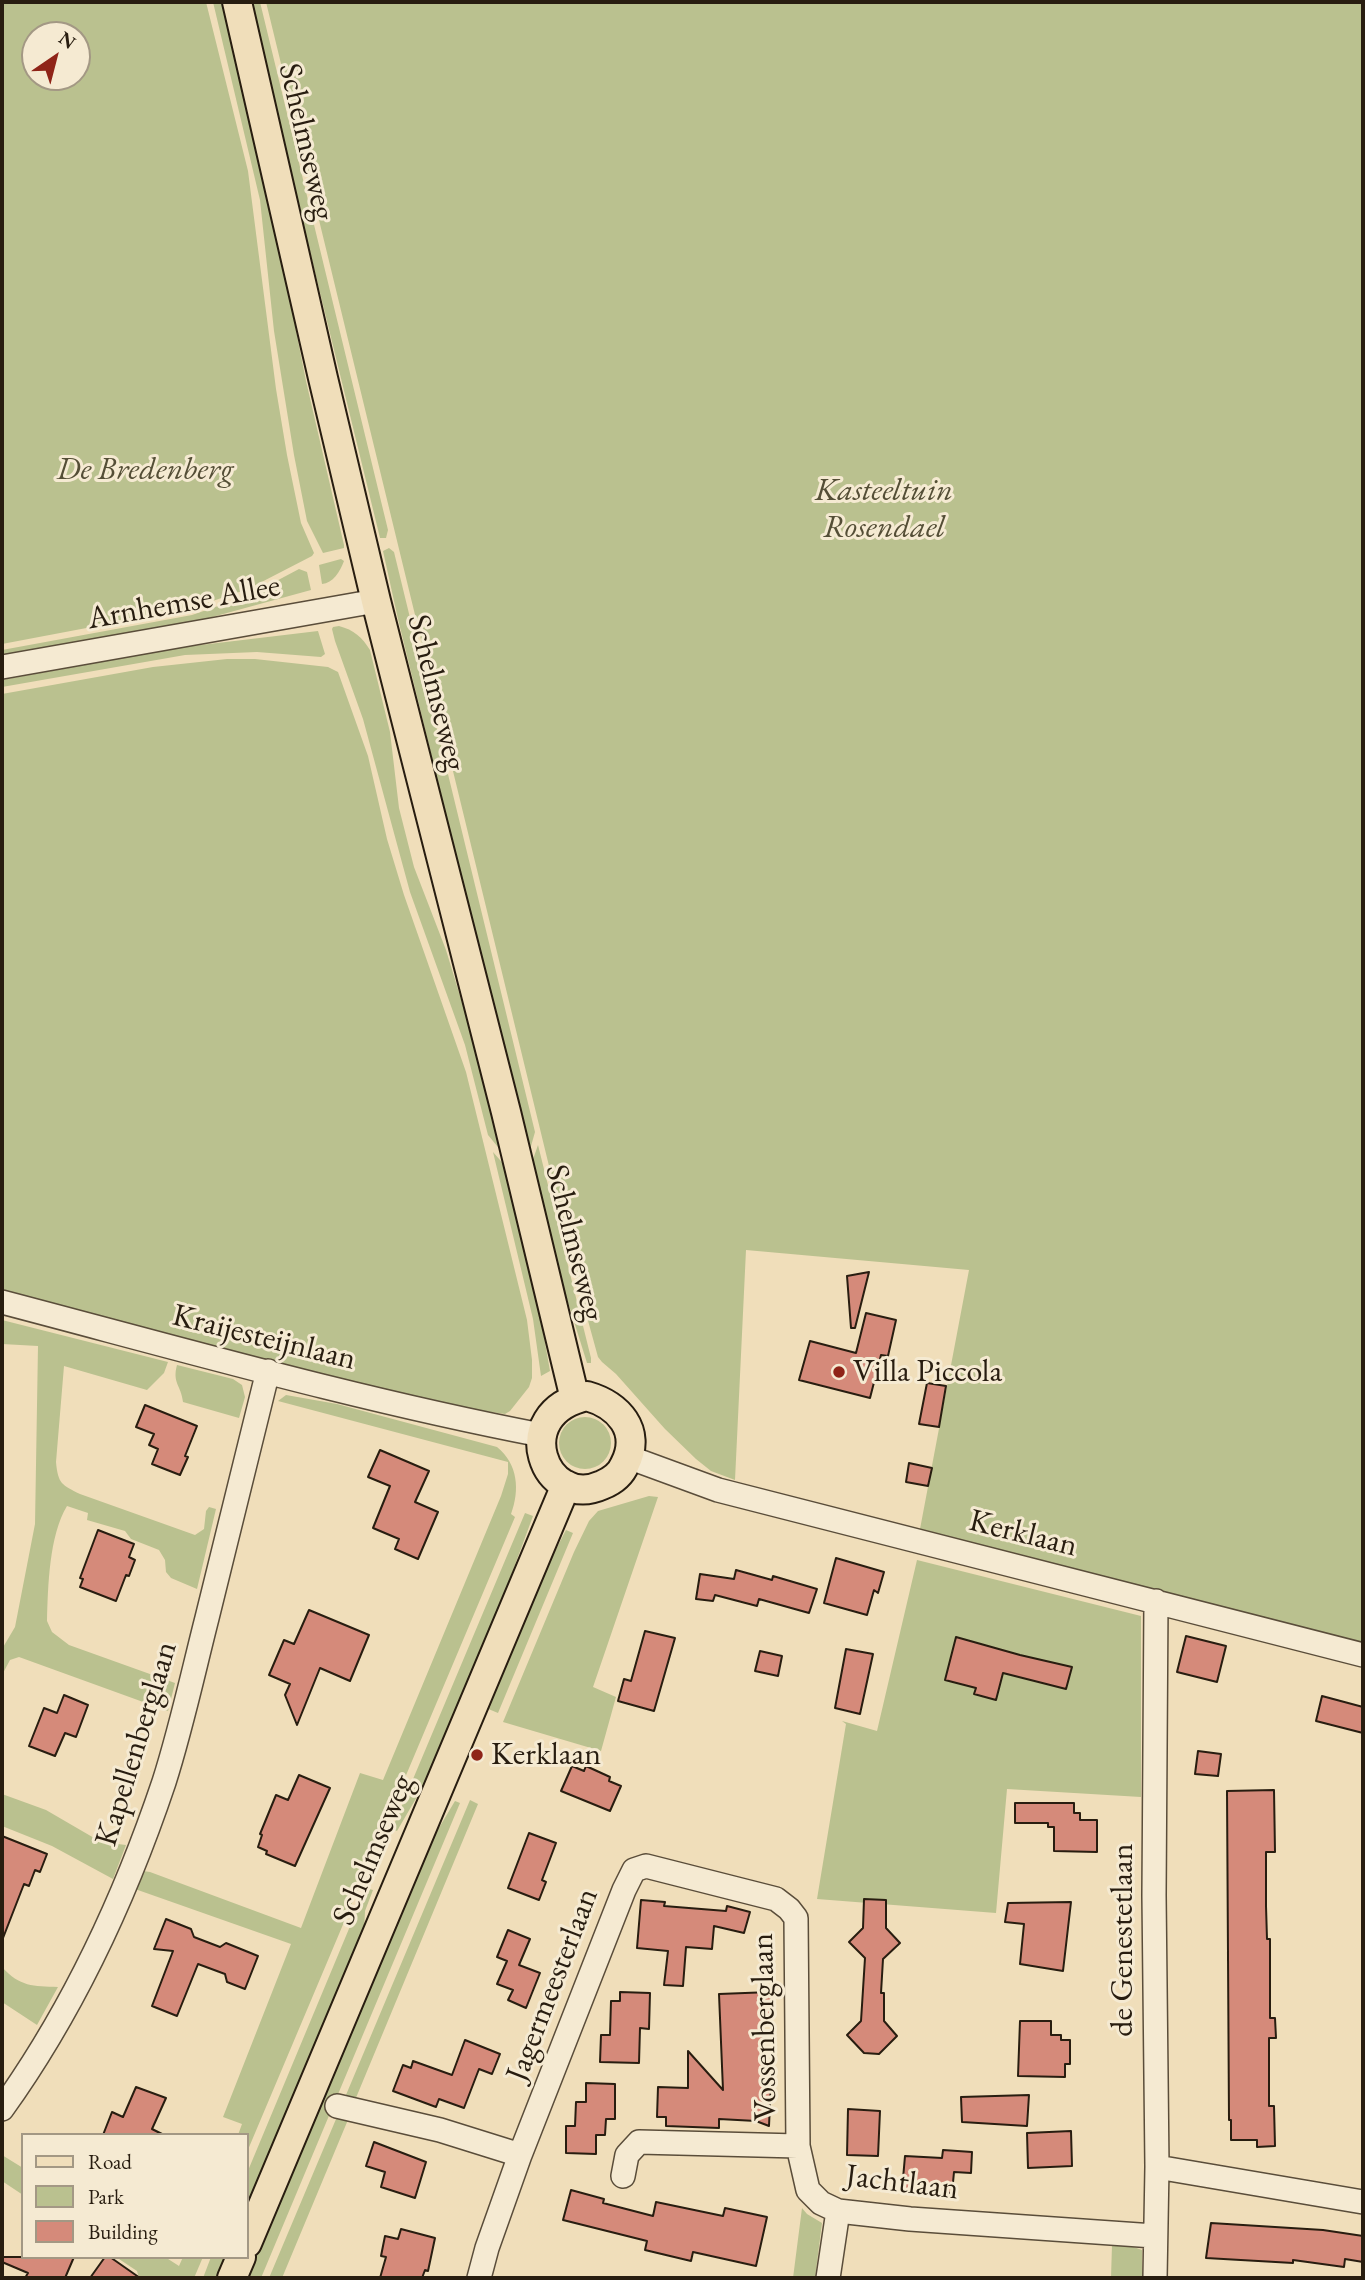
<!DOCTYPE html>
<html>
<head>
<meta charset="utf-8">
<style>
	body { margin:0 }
	#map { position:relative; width:1365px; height:2280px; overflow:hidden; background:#f0deba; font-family:"EB Garamond",serif }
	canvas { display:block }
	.frame { position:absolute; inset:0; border:4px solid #281d10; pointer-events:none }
	.legend { position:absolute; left:21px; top:2133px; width:228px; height:126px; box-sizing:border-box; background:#f5ead2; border:2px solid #a39884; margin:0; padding:9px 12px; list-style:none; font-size:21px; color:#281d10 }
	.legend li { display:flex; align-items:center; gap:14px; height:35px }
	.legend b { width:35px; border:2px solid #a39884 }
	.north { position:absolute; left:21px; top:21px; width:70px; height:70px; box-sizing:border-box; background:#f5ead2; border:2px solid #a39884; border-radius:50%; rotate:35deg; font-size:19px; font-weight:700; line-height:28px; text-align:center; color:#281d10 }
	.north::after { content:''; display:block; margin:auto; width:24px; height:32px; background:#8f2418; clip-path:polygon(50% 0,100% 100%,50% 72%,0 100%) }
</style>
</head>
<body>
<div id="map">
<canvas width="1365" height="2280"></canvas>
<div class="frame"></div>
<ul class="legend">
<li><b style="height:9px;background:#f0deba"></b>Road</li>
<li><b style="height:19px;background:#bac18f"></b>Park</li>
<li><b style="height:19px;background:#d58a7a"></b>Building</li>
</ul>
<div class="north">N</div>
</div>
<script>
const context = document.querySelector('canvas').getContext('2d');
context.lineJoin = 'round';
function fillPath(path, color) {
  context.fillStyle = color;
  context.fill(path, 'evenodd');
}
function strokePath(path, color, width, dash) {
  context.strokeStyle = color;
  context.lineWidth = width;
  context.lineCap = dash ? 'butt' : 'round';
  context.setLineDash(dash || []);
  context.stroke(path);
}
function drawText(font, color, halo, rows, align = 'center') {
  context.font = font + ' "EB Garamond",serif';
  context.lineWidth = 6;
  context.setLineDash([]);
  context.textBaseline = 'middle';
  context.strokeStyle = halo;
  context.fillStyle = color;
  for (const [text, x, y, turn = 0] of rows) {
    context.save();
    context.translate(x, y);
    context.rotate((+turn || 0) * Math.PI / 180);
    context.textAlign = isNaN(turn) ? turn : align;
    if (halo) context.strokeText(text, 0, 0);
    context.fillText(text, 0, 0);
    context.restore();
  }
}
const green = new Path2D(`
	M2 2H206L248 171 276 389 287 455 301 523 314 553 312 556 248 589 192 608 2 644ZM35 35H77V77H35Z
	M213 2H224L262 159 306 381 344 545V548L323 553 307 521 294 455 274 331 260 200Z
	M249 2H260L388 530 386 538H380Z
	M266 2H1363V1643L920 1529 969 1270 746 1250 735 1480 711 1471 696 1459 665 1429 616 1374 602 1362 598 1357 576 1277Z
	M389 548 394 552 535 1132 529 1153 398 619 383 551Z
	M341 559 344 561C340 572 333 583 322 584L319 565Z
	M299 569 307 572 311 590 194 622 2 657V650L192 615 250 595Z
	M339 626C354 630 362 637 370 650L390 732 399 808 414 867 446 950 474 1042 502 1152 488 1135 465 1045 410 892 363 719 335 641 332 629 333 627Z
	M318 631 325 654 321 657 257 652 185 655 2 687V680L184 647Z
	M227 659H255L328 667 338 672 368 756 387 839 404 895 466 1072 527 1320 532 1360V1378L529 1387 510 1411 505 1414 422 1402 2 1293V694L153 667Z
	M538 1145 591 1358V1363H587L552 1251 531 1165Z
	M493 1152 507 1168 531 1264 550 1371 541 1376 533 1319Z
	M2 1320 168 1362 164 1373 147 1390 64 1366 56 1462C58 1484 62 1485 80 1494L195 1535 204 1529 206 1511 209 1507 216 1509 197 1589 171 1578 166 1572 165 1560 159 1550 131 1539 125 1531 87 1520 88 1513 67 1506C49 1536 48 1586 47 1621L52 1632 69 1645 175 1683 168 1711 19 1657 10 1660 2 1675V1649L15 1627 35 1524 38 1346 2 1344Z
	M177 1365 233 1379 242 1385 245 1397 239 1418 183 1402C181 1385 172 1383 177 1365Z
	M286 1395 337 1404 497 1447C518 1464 520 1490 511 1514L515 1517 247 2152V2135H238L242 2124 223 2117 291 1944 135 1889 143 1871 150 1872 301 1928 360 1773 383 1780 501 1496 508 1474V1462L278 1401Z
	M559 1443a26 26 0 1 1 52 0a26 26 0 1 1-52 0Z
	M649 1496 658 1497 593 1687 616 1697 601 1751 503 1722 574 1552 589 1521 598 1511Z
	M525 1513 533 1516 488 1638 428 1778 397 1831 392 1829Z
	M566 1530 573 1533 498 1713 486 1708 539 1582Z
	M917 1560 1141 1616V1797L1007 1789 996 1913 817 1899 846 1724 842 1721 877 1731Z
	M2 1794 46 1810 101 1842 126 1845 113 1879 52 1846 2 1826Z
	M470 1800 478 1804 353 2105 343 2102Z
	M455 1801 460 1803 261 2278H245L424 1853Z
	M366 1888 373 1890 365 1911 364 1932 247 2213V2173Z
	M2 1967C20 1987 33 1986 58 1987L37 2025 2 2002Z
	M339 2112 350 2115 282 2278H269Z
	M2 2155 23 2168V2195L2 2181Z
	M802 2208 807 2214 822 2223 815 2278H793Z
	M1112 2245 1131 2246 1142 2250V2278H1111Z
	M116 2257H165L179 2266 183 2257H203L194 2278H139L137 2271Z
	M211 2257H228L219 2278H203Z`);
const building = new Path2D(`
	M869 1272 855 1328H851L847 1276Z
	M866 1313 896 1320 888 1356 881 1355 870 1398 799 1380 810 1341 856 1353Z
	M927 1383 946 1386 939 1427 919 1424Z
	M145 1405 197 1426 185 1456 188 1457 180 1475 152 1464 158 1449 149 1445 154 1434 136 1427Z
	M380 1450 429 1471 415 1502 438 1512 418 1559 395 1549 399 1539 373 1528 390 1486 368 1477Z
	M909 1463 932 1468 928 1486 906 1482Z
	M98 1530 134 1544 129 1557 135 1560 129 1576 126 1575 116 1601 80 1587 83 1579 80 1578Z
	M836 1558 884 1572 878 1593 874 1590 867 1615 824 1603Z
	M736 1570 772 1580 773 1576 817 1589 809 1613 759 1599 757 1606 715 1595 713 1601 696 1599 700 1574 734 1579Z
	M309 1610 369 1635 350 1681 320 1668 297 1725 285 1695 290 1684 269 1675 284 1640 294 1644Z
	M645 1631 675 1638 654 1711 618 1701 624 1679 631 1681Z
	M1186 1636 1226 1646 1217 1682 1177 1672Z
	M956 1637 1020 1655 1072 1667 1066 1689 1003 1673 996 1700 974 1694 976 1688 945 1680Z
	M846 1649 873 1654 860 1714 835 1708Z
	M760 1651 782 1656 778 1676 755 1671Z
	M64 1695 88 1705 76 1737 65 1733 55 1756 29 1746 44 1708 57 1713Z
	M1322 1696 1363 1707V1733L1316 1721Z
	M1198 1751 1221 1754 1218 1776 1195 1774Z
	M572 1766 584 1771 586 1766 610 1777 609 1781 621 1786 610 1811 561 1791Z
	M299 1775 330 1788 295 1866 266 1854 267 1851 258 1847 262 1835 260 1834 276 1795 288 1800Z
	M1274 1790 1275 1852H1266V1906L1267 1939H1270V2018H1275L1276 2038H1269V2106H1274L1275 2146 1257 2147V2140H1231V2120H1229L1227 1791Z
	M1015 1803H1074V1813H1080V1820H1097V1852L1054 1851V1827H1048V1823H1015Z
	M529 1833 556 1843 542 1880 546 1882 539 1900 508 1888Z
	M2 1836 47 1854 40 1872 35 1870 29 1886 24 1884 3 1938Z
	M864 1899 886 1900V1928L900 1943 883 1959 881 1993H884V2021L897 2036 879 2054 864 2053 847 2035 861 2021 865 1958 849 1942 863 1928Z
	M641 1900 665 1902 664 1906 726 1911 727 1906 750 1912 744 1933 714 1926 712 1949 686 1947 683 1986 664 1985 668 1951 637 1948Z
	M1071 1902 1063 1971 1020 1964 1024 1924 1005 1922 1008 1903Z
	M166 1919 191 1929 194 1937 220 1947 226 1943 258 1956 245 1989 227 1982 225 1974 198 1964 177 2016 152 2006 173 1951 154 1949Z
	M508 1930 530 1939 519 1965 540 1973 526 2008 508 2000 513 1990 497 1984 507 1961 497 1957Z
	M620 1992 650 1993 649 2029 640 2028 639 2063 600 2062 601 2035H610L611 2001H620Z
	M771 1992 772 2020H762L765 2081 771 2082 769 2126 756 2121 719 2119V2128L666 2126V2117H657L658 2087 688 2088V2051L723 2090 719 1994Z
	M1020 2021H1051V2035H1061V2040H1070V2064H1065V2077L1018 2076Z
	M465 2040 500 2054 492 2074 479 2069 464 2108 439 2099 436 2107 393 2091 403 2065 411 2068 413 2061 452 2075Z
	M586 2083 615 2084V2119H606L605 2135H596V2154L566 2153V2126H575L576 2102H586Z
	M136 2087 166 2098 152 2129 164 2135H103L112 2112 123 2117Z
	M1029 2095 1027 2126 962 2122 961 2097Z
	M848 2109 880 2111 878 2156 847 2155Z
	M1071 2131 1072 2166 1028 2168 1027 2133Z
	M374 2142 426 2162 415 2198 381 2187 385 2172 366 2166Z
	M943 2150 972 2152 971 2173 954 2172 952 2193 902 2190 905 2156 942 2158Z
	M571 2190 604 2199 603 2203 653 2216 656 2202 723 2216 725 2208 767 2217 756 2266 693 2252 691 2261 645 2250 647 2241 563 2220Z
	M1211 2223 1323 2230 1363 2236V2262L1345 2259 1344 2267 1293 2260V2263L1206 2258Z
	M401 2229 435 2238 428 2271 425 2270 422 2278H380L386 2257 381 2256 385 2236 398 2239Z
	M2 2257H74L65 2278H25L28 2273 2 2262Z
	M105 2257H110L140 2278H90Z`);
const minor = new Path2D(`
	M2 667 376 601
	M2 1302C181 1349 359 1400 541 1435
	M628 1457 718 1490 1363 1655
	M337 2106 440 2130 520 2155
	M2 2109C73 2010 125 1898 164 1782 181 1729 193 1673 207 1618 227 1536 248 1454 268 1371
	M1157 2167 1363 2202
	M623 2176 627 2155 639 2142 798 2146
	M479 2278 487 2248 520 2155 624 1890 634 1870 646 1866 776 1899 789 1909 796 1918 798 2146 808 2190 821 2203 838 2211 910 2219 1154 2236
	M828 2278 838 2211
	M1155 2278 1157 2167 1154 1895 1156 1601`);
const major = new Path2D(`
	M237 2 323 378 376 601 506 1112 575 1399
	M587 1396C618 1405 642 1430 625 1464 621 1474 612 1481 602 1485 545 1511 507 1413 587 1396Z
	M247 2243 566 1485
	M232 2278 241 2257`);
const markers = [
	[839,1372,7,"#8f2418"],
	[477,1755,7,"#8f2418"]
];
const streetNames = [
	["Schelmseweg",306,142,77],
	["Arnhemse Allee",184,603,-10],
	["Schelmseweg",436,693,76],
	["Schelmseweg",574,1243,76],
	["Kraijesteijnlaan",264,1338,14],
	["Kerklaan",1023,1534,14],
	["Kapellenberglaan",137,1744,-73],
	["Schelmseweg",374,1850,-67],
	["de Genestetlaan",1123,1940,-90],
	["Jagermeesterlaan",553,1985,-69],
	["Vossenberglaan",765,2027,-91],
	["Jachtlaan",902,2183,7]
];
const parkNames = [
	["De Bredenberg",145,470],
	["Kasteeltuin",884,491],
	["Rosendael",884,528]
];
const poiNames = [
	["Villa Piccola",853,1372],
	["Kerklaan",491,1755]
];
fillPath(green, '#bac18f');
fillPath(building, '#d58a7a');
strokePath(building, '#281d10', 2);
strokePath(minor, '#5a4d3a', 26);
strokePath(major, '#281d10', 32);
strokePath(minor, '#f5ead2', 23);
strokePath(major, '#f0deba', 28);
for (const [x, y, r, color] of markers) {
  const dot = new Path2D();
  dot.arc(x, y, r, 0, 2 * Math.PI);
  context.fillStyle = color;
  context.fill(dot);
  strokePath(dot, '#f5ead2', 2.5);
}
drawText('32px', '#281d10', '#f5ead2', streetNames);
drawText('italic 32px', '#544e36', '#f5ead2', parkNames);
drawText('32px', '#281d10', '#f5ead2', poiNames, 'left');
</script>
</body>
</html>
